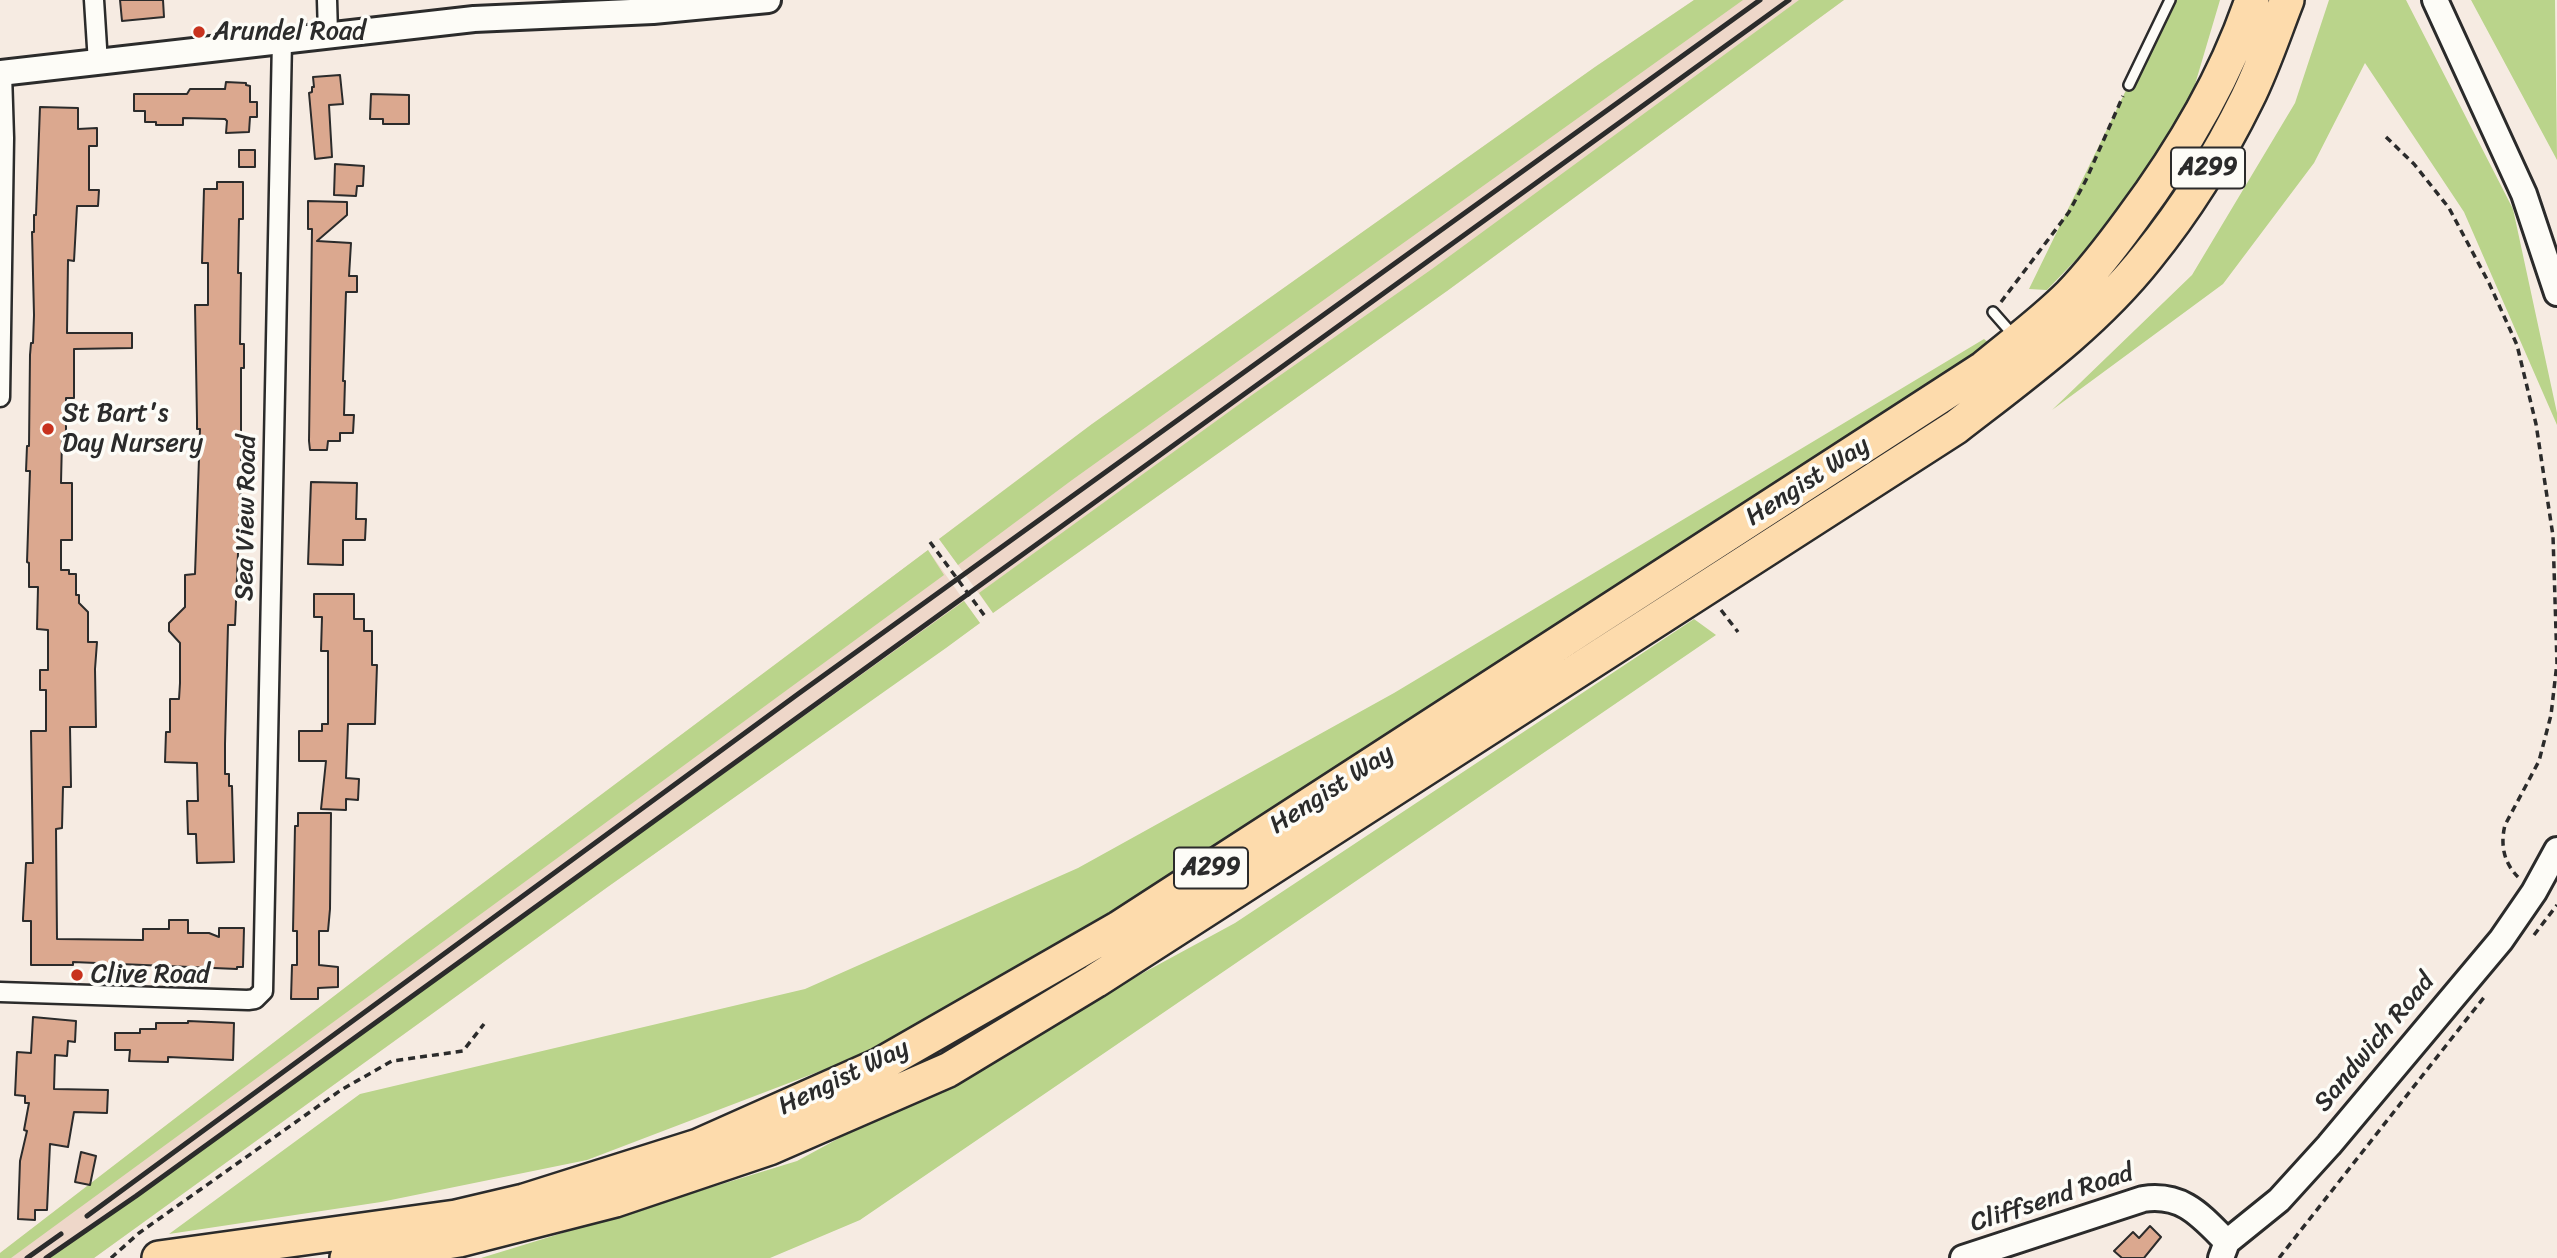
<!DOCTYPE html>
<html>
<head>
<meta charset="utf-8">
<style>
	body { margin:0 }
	canvas { display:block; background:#f6ebe2 }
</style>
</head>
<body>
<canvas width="2557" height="1258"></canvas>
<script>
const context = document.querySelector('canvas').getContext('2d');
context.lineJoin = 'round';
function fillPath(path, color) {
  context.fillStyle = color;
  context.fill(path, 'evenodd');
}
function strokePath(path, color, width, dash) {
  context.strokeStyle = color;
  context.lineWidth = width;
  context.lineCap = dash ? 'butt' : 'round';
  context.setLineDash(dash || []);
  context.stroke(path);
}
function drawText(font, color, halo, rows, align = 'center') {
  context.font = font + ' Sriracha,sans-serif';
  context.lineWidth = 7;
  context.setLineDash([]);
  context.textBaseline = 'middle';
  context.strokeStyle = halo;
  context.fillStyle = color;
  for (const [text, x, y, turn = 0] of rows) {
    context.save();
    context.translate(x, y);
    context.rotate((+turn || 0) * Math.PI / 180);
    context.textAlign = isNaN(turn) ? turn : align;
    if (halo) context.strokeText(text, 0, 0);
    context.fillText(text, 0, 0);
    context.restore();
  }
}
const built = new Path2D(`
	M1694 0H1844L1447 291 993 613 939 539 1092 424 1595 67Z
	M928 550 980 623 609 886 94 1258H0V1253L407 940Z`);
const green = new Path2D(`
	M1694 0H1743L1072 480 958 565 939 539 1092 424 1595 67Z
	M1799 0H1844L1447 291 993 613 979 593 1252 395 1432 269Z
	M2170 0H2220L2191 98 2118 216 2047 290 2029 289Z
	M2329 0H2406L2513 209 2557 413V425L2464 212 2365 63 2314 163 2223 284 2052 410 2192 275 2295 103Z
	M2471 0H2555L2557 160Z
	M1984 339 1995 348 1144 892 865 1054 587 1160 381 1202 169 1234 360 1094 805 989 1078 868 1394 693Z
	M928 550 944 575 11 1258H0V1253L407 940Z
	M964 601 980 623 946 648 609 886 94 1258H49Z
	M1694 619 1716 635 860 1220 770 1258H481L797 1161 1235 923Z`);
const building = new Path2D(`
	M120 0H163L164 17 122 21Z
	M340 75 343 104 329 105 332 157 315 159 309 93 312 92V87H314L313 77Z
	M226 82 246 83V85L250 86V102H257V117H250L249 132 226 133 227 121 225 119 183 118V125H156V122H145V111H134V94H187L190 89H225Z
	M371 94 409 95V124H383V119H370Z
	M40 107 78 108V129L97 128V146H89V190H99L98 206H77L74 261 68 260 67 333H132V348L74 349V398H66V439H62L61 483H72V540H61V570H69V574H76V595H79V603L88 612V642H97L95 669 96 727H70L71 787H63L62 828 56 829 57 939 143 940V929H169V920H188V933H209L219 937V928H244L243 967H237V969L73 962V965H31V921H23V918L26 863H33L31 731H46V690H40V670H48V630L37 629 38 587H29V563L27 562 30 471H26L27 446H29L30 355 31 343H33L34 315 32 232H34V215H36Z
	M239 150H255V167H239Z
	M335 164 364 166 363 186H357L356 196 334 195Z
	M217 182H243V219H239L238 273H241L240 344H244V368H241V481L235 625H228L225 744V774H229V786H232L234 862 197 863 196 834H188L187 801H198L197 763 165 762 166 732H170V699H179L180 683V643L169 631V623L185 607V575L195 574 200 429H197V420L195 305H208V263H202L204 189H217Z
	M308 201 347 202V215L317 241 351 243 349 276H357V292H346L343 381H345L344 415H354L353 433H340V441H328L327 450H310L309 441 312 229H308Z
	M311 482 357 483 356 519H366L365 540H343V565L308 564Z
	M314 594H354V619H364V631H372V665H377L375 724H348L346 778 359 779 358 800 346 799V810L321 809 326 761H299V731H322V724H328V651H321L322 617H314Z
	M298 813H331L330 909 328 931H319V965L338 967V987L318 988V999H291L292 965H297V931H293L295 826H298Z
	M33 1017 76 1021 75 1042 68 1041 67 1056 55 1055 54 1089 108 1090 107 1113 74 1112 68 1147 50 1144 47 1210H35V1220L18 1219 20 1161 27 1131 24 1130 29 1103H25V1096L15 1095 17 1052 31 1053Z
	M188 1021 234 1023 233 1060 168 1057V1062L129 1061 130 1050H115V1033H140V1029H156V1023H188Z
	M81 1152 96 1156 90 1185 75 1182Z
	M2150 1226 2161 1237 2144 1258H2122L2114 1251 2133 1232 2139 1238Z`);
const path = new Path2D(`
	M2386 137 2414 164 2449 208 2489 283 2517 345 2536 424 2553 536 2557 663 2551 715 2539 761 2505 825C2500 845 2504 863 2518 877
	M2001 302 2069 212 2086 180 2123 96
	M1721 610 1738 632
	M2534 935 2557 905
	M111 1258 139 1233 341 1090 392 1061 463 1051 484 1024
	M2279 1258 2485 996`);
const lane = new Path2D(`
	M2129 85 2170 0
	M1993 312 2015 337`);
const street = new Path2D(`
	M94 0 98 63
	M327 0 328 34
	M0 397 4 138 2 73
	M0 992 248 1000 255 999 263 991 282 40`);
const secondary = new Path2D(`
	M2435 0 2524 194 2557 293
	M0 73 474 19 653 11 768 0
	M1963 1258 2143 1199C2183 1193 2201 1216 2227 1242
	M2221 1258 2227 1242 2279 1200 2329 1145 2501 940 2534 892 2557 850`);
const highway = new Path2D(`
	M159 1258 456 1217 524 1201 698 1146 880 1065 1119 928 1984 368C2013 344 2044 321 2070 295 2092 272 2112 246 2131 220 2181 153 2225 80 2252 0
	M347 1258 459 1240 615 1200 769 1148 948 1070 1095 981 1956 427C2023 375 2094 324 2147 257 2186 209 2220 154 2247 99 2263 67 2274 33 2287 0`);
const rail = new Path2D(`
	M87 1216 798 694 1760 0
	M27 1258 61 1234
	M46 1258 136 1196 1789 0`);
const pathBridge = new Path2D(`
	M930 542 987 619`);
const markers = [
	[199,32,7,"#c8321e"],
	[48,429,7,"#c8321e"],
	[77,975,7,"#c8321e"]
];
const shields = [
	[2208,168,74],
	[1211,868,74]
];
const shieldNames = [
	["A299",2208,168],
	["A299",1211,868]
];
const poiNames = [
	["Arundel Road",213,32],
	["St Bart's",62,414],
	["Day Nursery",62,444],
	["Clive Road",91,975]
];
const streetNames = [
	["Hengist Way",1808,482,-33],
	["Sea View Road",247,518,-89],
	["Hengist Way",1332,790,-33],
	["Sandwich Road",2375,1043,-50],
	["Hengist Way",844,1078,-26],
	["Cliffsend Road",2052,1199,-18]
];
fillPath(built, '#eed7c9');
fillPath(green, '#bad48b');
fillPath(building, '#dba88f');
strokePath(building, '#2b2b2b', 2);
strokePath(lane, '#2b2b2b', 14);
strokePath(street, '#2b2b2b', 23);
strokePath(secondary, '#2b2b2b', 30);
strokePath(highway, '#2b2b2b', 38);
strokePath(path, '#2b2b2b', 3.5, [7, 5]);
strokePath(lane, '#fdfcf7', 9);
strokePath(street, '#fdfcf7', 18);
strokePath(secondary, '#fdfcf7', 24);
strokePath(highway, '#fddbac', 33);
strokePath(rail, '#2b2b2b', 5);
strokePath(pathBridge, '#2b2b2b', 3.5, [7, 5]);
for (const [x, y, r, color] of markers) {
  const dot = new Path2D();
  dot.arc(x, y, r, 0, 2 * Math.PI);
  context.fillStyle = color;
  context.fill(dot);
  strokePath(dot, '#fdfcf7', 2.5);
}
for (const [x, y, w] of shields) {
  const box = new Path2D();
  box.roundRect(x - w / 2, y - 20.5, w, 41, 5);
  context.fillStyle = '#fdfcf7';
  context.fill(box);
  strokePath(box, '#2b2b2b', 2);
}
drawText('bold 24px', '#2b2b2b', null, shieldNames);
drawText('26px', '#2b2b2b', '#fdfcf7', poiNames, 'left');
drawText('26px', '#2b2b2b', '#fdfcf7', streetNames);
</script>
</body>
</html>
